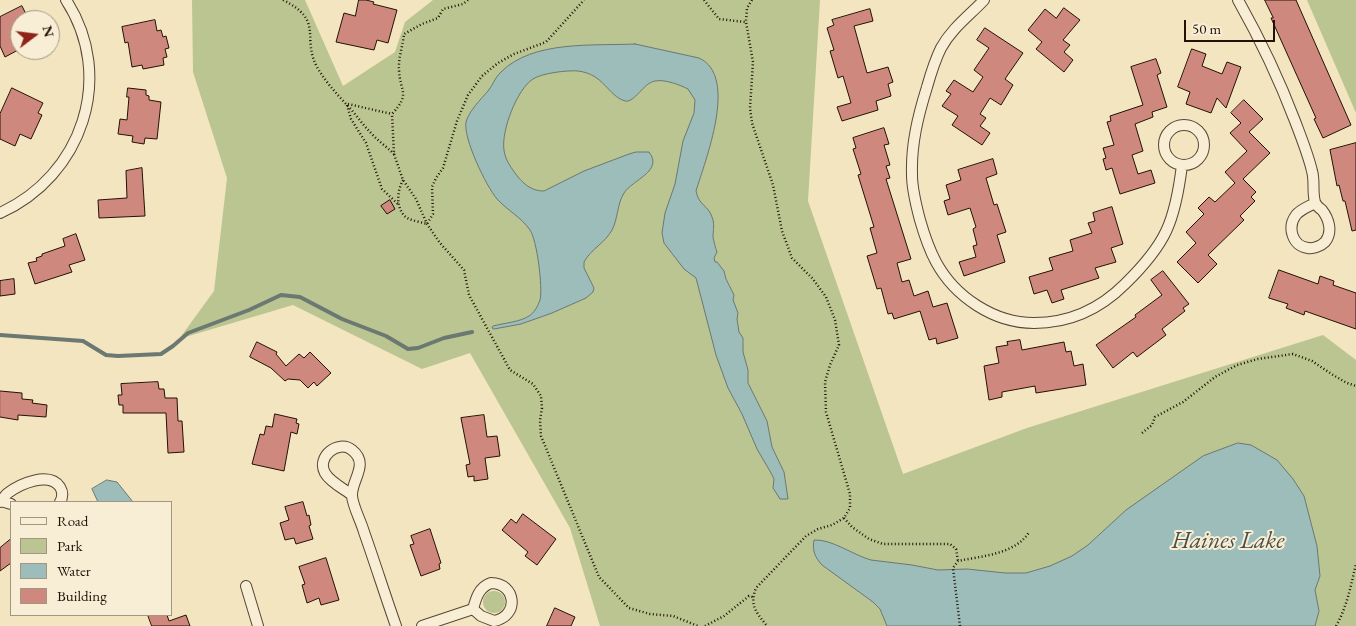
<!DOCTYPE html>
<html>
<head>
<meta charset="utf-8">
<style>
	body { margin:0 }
	#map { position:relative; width:1356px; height:626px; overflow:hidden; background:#f2e5bf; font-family:"EB Garamond",serif }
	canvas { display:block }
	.legend { position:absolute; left:10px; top:501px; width:162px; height:115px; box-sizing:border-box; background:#f7eed5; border:1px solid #a29682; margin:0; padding:6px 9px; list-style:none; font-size:15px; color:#231106 }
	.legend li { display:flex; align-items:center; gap:10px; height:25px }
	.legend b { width:25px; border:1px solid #a29682 }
	.north { position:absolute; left:10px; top:10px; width:50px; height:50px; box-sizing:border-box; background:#f7eed5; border:1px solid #a29682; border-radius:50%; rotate:75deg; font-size:14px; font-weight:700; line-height:20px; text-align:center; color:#231106 }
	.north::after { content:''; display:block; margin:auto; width:18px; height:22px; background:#8f2418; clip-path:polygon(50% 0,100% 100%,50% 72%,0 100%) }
	.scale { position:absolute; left:1184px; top:20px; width:91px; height:22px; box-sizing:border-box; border:2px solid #231106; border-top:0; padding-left:6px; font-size:15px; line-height:18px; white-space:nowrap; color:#231106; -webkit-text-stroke:4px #f7eed5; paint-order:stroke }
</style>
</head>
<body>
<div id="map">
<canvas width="1356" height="626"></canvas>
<ul class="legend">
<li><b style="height:6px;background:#f7eed5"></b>Road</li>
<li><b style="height:14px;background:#bac592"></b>Park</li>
<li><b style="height:14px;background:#9dbdba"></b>Water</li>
<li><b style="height:14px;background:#cf887d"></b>Building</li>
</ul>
<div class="north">N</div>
<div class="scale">50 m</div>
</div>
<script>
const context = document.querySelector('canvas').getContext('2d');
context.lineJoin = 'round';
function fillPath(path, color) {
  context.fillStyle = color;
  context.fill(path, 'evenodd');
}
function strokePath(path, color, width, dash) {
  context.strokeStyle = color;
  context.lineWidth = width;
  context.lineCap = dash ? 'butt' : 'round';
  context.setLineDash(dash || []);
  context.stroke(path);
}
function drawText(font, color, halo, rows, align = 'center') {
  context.font = font + ' "EB Garamond",serif';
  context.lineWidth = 4;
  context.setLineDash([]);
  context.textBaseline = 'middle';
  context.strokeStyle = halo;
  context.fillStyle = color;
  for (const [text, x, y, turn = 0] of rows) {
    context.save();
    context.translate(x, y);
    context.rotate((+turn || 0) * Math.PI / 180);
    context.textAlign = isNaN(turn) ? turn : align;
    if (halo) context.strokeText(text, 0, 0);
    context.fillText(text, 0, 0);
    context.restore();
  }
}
const green = new Path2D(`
	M192 0H305L343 86 395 52 405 22 433 0H820L808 201 903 474 1027 428 1323 335 1356 360V626H600L570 528 470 353 422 369 293 305 182 338V335L214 291 227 178 193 72Z
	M1307 0H1356V113Z
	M483 602a11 11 0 1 1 22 0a11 11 0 1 1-22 0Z`);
const water = new Path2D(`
	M635 44 699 58C739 76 705 161 696 191 699 206 708 205 712 217 715 224 713 230 713 237 714 242 715 247 717 252L714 258 715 262H717L724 271 726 279 734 295 733 300 738 313 737 319 739 332 743 338V352L748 370V383L767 421 772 447 784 472 788 499H780L773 488 774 479 771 473 757 449 742 414 728 388 716 355 696 278 684 269 664 243 662 233 665 213 675 184 683 141 694 113 695 100 688 89C680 85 665 79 655 81 643 83 635 103 625 101 608 96 604 74 578 71 568 70 542 73 533 79 517 89 501 131 504 150 505 160 512 169 518 177 525 185 532 191 544 191L584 171 629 154 636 152H649C664 171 632 180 624 193 617 204 618 219 612 230 605 243 591 249 584 262V268L594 288 593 292 586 298 552 313 521 324 494 329 492 328 493 326C504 323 520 322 529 316 534 313 538 306 540 300 543 288 537 240 530 230 521 217 507 210 497 199 486 186 463 138 466 122 469 111 481 99 488 91 493 85 495 77 501 72 533 40 593 46 635 44Z
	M1238 443 1251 445 1277 460 1293 479 1304 496 1317 546 1320 576 1315 590 1319 611 1315 626H887L880 609 873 602 822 565C815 557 812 551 814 540 832 539 853 555 871 560L912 565 938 570 967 569 1005 573H1026L1050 566 1072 556 1088 545 1126 510 1203 456Z
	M107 480 117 482 133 502H98L92 489Z`);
const stream = new Path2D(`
	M0 335 83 341 106 355 118 356 161 354 173 346 188 333 249 310 281 295 300 297 342 319 386 336 408 349 418 348 444 338 472 332`);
const building = new Path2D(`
	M359 0H366L374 2 373 4 397 10 388 43 377 40 374 50 336 42 344 13 355 16Z
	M1265 0H1296L1351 125 1323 138 1314 119 1316 118 1271 18H1273Z
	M22 6 29 20H20V24L17 25 20 32V49L5 57 0 46V17Z
	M1064 8 1080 20 1063 40 1070 45 1064 52 1073 60 1064 72 1036 49 1042 42 1028 30 1045 9 1056 18Z
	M870 9 873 21 854 26 867 73 888 67 893 82 888 84 891 96 876 101 878 110 842 121 837 107 851 103 843 76 838 78 830 51 834 50 827 28 834 25 832 20Z
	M155 20 157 31 161 30 163 37 166 36 169 48 165 49 167 57 163 58 164 65 143 69 142 65 132 67 128 42 125 43 122 27Z
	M985 28 1023 53 1005 79 1013 85 1001 105 990 98 980 114 986 118 980 126 990 133 982 145 952 125 958 116 942 106 951 94 946 91 954 80 973 92 983 77 974 70 989 48 977 40Z
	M1192 49 1206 54 1202 66 1222 74 1227 62 1241 67 1226 108 1217 98 1211 113 1186 104 1190 92 1178 87Z
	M1156 59 1161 73 1157 75 1167 107 1152 112 1153 117 1135 124 1143 151 1132 155 1138 174 1151 170 1155 183 1120 194 1112 168 1106 170 1103 159 1106 158 1103 148 1114 145 1107 122 1111 121 1110 116 1143 105 1131 67Z
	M12 88 43 103 38 113 42 115 31 139 20 134 15 146 0 139V114Z
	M128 88 146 90V95L149 96V100L161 102 157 139 145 138 144 144 132 142 133 136 118 134 120 119 127 120 129 97H127Z
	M1244 100 1263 119 1249 132 1270 153 1243 179 1256 192 1251 197 1255 201 1240 216 1244 220 1208 255 1217 264 1198 283 1177 262 1196 243 1186 232 1204 214 1198 208 1209 197 1215 202 1235 183 1225 172 1247 151 1230 133 1241 123 1231 113Z
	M884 128 889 144 884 145 890 165 886 166 890 178 886 179 911 259 897 263 902 282 909 280 914 296 928 291 933 307 947 303 958 338 937 344 936 338 929 340 920 311 894 319 892 313 888 314 881 288 877 289 867 256 877 253 870 228 874 227 858 175 861 174 853 149 856 148 853 138Z
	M1356 143V230L1352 231 1345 201H1343L1339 185 1337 186 1330 150Z
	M993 159 997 174 986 178 994 205 997 204 1006 232 997 235 1005 262 964 276 959 262 976 257 973 246 977 245 973 229 976 227 970 208 948 215 944 201 950 199 946 185 961 180 958 170Z
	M142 168 145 216 99 218 98 200 127 198 126 171Z
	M390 200 395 209 387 214 381 206Z
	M1112 207 1123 244 1111 248 1116 262 1095 268 1099 278 1061 290 1064 299 1052 303 1047 290 1034 294 1029 277 1053 270 1049 258 1073 251 1070 240 1092 233 1088 223 1095 221 1093 213Z
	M76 234 85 260 69 265 72 272 35 284 28 263 37 261 36 258 42 256V254L65 246 63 239Z
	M1279 270 1318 284 1320 276 1334 281 1333 285 1356 293V329L1305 311 1304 315 1286 308 1288 304 1269 298Z
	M1163 271 1189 304 1183 308 1185 311 1162 329 1166 335 1137 357 1133 352 1113 368 1096 345 1136 317 1135 315 1162 295 1151 280Z
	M14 279 15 294 0 296V281Z
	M1020 340 1022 350 1064 342 1066 352 1071 351 1074 366 1083 364 1086 385 1036 393 1035 386 1002 392V397L989 400 984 366 999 363 996 347 1008 345 1007 342Z
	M257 342 277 352 276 354 286 366 299 354 304 358 310 352 331 373 317 386 314 382 308 388 300 380 288 379 285 381 271 368 250 357Z
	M158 382 159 389H164L165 398H177L178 421H182L184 452 168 453 166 413H123V405H119L118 395H122L121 384Z
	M0 391 22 393V399L33 400 32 403 47 405 46 417 18 415V420L0 417Z
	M275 414 297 419 296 423 299 424 297 434 291 432 284 471 252 464 260 434 264 435 266 426 272 427Z
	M484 415 487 437 497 436 500 456 485 458 488 479 474 481V476L468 477 466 465 470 464 461 418Z
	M303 502 307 516 309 515 311 525 309 526 313 539 296 544 294 538 285 540 280 523 289 520 285 507Z
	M523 514 556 539 537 565 525 556 528 552 502 530 511 519 516 523Z
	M430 529 441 563 439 564 440 569 421 576 410 545 414 544 411 536Z
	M11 539V563L0 571V548Z
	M326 558 339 600 321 605 319 598 307 603 302 585 305 584 299 567Z
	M555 608 575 617 571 626H547Z
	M148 615H167L169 621 186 615 190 626H152Z`);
const path = new Path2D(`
	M283 0C325 21 301 37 317 67 325 81 335 92 346 104 355 113 362 124 371 133 378 141 387 147 394 154
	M468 0 463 4 443 9 438 18 422 24 404 34C403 45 398 59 399 70 400 93 411 93 392 114L394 154 403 180 416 199 427 224 440 243 464 270 469 295 510 370 533 384 541 396 542 408 540 420 541 436 599 577 629 608 650 614 673 616 698 626
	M704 0 719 19 745 22
	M752 0 747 8 746 22 753 62 750 108 752 123 773 185 782 231 792 258 813 279 826 297 835 320 839 345 830 365 825 382 826 412 850 494V508L844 518 832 525 818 529 806 536 756 588C749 606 757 613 767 626
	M348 104 392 114
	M347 105 351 119 366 143 382 189 398 204
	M403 180C397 191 395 209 407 218 413 221 421 222 427 224L433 214 432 187 436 178 443 168 457 121 468 95 482 76 498 63 514 54 546 42 584 0
	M1142 433 1152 425 1155 417 1183 402 1215 377 1237 365 1258 359 1293 354 1312 361 1333 375 1347 383 1356 386
	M844 518 852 527 869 539 883 544H950L956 549 958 561
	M705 626 724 616 749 596 753 597
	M960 626 953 568 958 561C982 556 1016 554 1029 532
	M1336 626C1347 607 1351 585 1356 564`);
const minor = new Path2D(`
	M984 0C969 16 952 28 941 48 935 60 931 73 927 87 918 116 911 144 912 175 912 190 916 205 920 220 924 234 929 249 936 262 955 297 994 323 1034 323 1070 323 1100 309 1125 284 1166 244 1175 222 1182 165
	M1238 0C1260 39 1279 79 1295 121 1301 137 1308 154 1312 171 1315 181 1312 192 1315 202 1316 205 1319 208 1322 210 1329 219 1333 232 1325 242 1321 246 1313 249 1308 248 1292 246 1287 227 1296 215 1301 209 1308 207 1315 203
	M1164 145a20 20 0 1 1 40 0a20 20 0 1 1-40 0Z
	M0 213C82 176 116 77 66 0
	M352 495C344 489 330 482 325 473 316 457 338 439 352 450 370 464 351 480 352 496 353 507 361 521 364 532 375 563 385 595 396 626
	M1 501 11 504
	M0 502C3 499 5 495 8 493 20 484 49 471 60 487 63 492 63 497 60 502
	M491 583C516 583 520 616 494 621L481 616 473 609C476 598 479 587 491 583Z
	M246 586 258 626
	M422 626 473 609`);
const waterNames = [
	["Haines Lake",1228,541]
];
fillPath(green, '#bac592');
fillPath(water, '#9dbdba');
strokePath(water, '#6c7872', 1);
strokePath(stream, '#6c7872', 4);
fillPath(building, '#cf887d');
strokePath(building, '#231106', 1);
strokePath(minor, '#574634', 12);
strokePath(path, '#231106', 2.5, [1, 2.5]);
strokePath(minor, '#f7eed5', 10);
drawText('italic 24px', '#4e4d45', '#f7eed5', waterNames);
</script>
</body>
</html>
